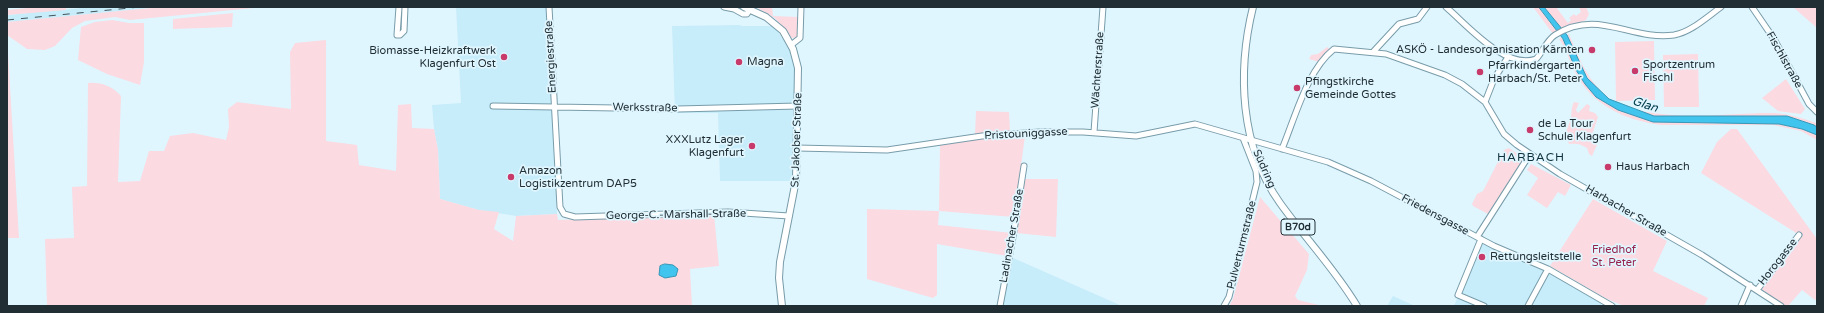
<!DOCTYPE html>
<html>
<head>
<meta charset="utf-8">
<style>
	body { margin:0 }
	#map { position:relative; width:1824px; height:313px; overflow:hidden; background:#e0f6ff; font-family:"Varela Round",sans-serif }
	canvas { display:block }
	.frame { position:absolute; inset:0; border:8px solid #212f35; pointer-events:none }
</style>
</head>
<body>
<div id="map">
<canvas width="1824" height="313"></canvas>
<div class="frame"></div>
</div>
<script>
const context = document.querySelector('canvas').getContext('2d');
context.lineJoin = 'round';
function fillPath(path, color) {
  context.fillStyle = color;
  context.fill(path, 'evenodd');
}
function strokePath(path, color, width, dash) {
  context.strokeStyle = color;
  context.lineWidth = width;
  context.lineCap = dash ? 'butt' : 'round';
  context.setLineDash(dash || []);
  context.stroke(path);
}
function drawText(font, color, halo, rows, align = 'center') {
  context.font = font + ' "Varela Round",sans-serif';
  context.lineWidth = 3.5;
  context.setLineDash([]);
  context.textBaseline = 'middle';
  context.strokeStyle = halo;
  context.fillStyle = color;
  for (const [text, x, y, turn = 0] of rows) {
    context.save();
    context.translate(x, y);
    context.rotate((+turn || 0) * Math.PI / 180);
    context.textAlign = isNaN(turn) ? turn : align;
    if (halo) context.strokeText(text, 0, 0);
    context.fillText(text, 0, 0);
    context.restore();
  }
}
const built = new Path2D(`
	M93 7H161L7 22V15Z
	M456 7H547L557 214 516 216 479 210 440 199 438 150 434 129 432 105 461 103Z
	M740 25 742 26H774L791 51 796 76 792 181H720L718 113H675L672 26Z
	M1481 242 1549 271 1606 306H1454Z
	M1011 257 1122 306H1002Z
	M1393 296 1415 306H1387Z`);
const green = new Path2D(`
	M38 7H66V10L7 15V10Z
	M161 7H264L130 20 115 17 85 21 72 28 55 46 45 50 27 49 7 35V22Z
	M756 7H772L773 16 798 17V37L792 38 775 18Z
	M1533 7H1539L1558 31 1553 34Z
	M1544 7H1556L1568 23 1571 20 1569 18 1574 14 1576 16 1581 12 1579 7H1586L1589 14 1586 20 1561 30Z
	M1793 7H1817V28Z
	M233 13 232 27 173 29V19Z
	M112 20 129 23H144V62L140 85 107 74 78 60 81 27 95 22Z
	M1569 34C1577 53 1585 75 1600 90 1638 128 1725 112 1774 113 1788 114 1803 118 1816 123L1817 127 1798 119 1768 116H1654C1597 97 1590 90 1567 35Z
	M1562 37 1576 70 1585 84 1618 110 1683 123 1779 124 1802 129 1816 134 1817 140 1801 131 1773 125H1661C1624 120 1591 105 1574 70 1569 60 1566 48 1559 39Z
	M326 40V141L357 145 359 165 396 171 398 105 411 104 412 128 434 129 438 150 440 199 479 210 499 212 494 229 513 241 516 216 557 214 558 220 714 214 719 266 690 269 692 306H47L45 239 74 238 72 187 87 186 88 83C101 82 112 86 121 96L118 182 140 181 149 151H164L170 136 193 133 226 140 229 127 228 109 237 102 291 109 290 52 295 43Z
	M1654 41 1655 100 1616 101 1615 42Z
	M1327 47 1330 49 1319 62 1309 59 1311 55 1318 54Z
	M7 52H8L19 238H7Z
	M1698 54 1699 107H1664L1663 55Z
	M1786 79 1805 109 1801 114 1778 111 1762 98Z
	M1574 102 1579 103 1576 110 1578 113 1587 104 1590 106 1589 111 1595 113 1598 117 1593 132 1591 134 1597 145 1592 156 1589 154 1587 148C1581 144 1577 143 1569 144L1565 136C1566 130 1570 123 1571 117 1572 111 1571 108 1574 102Z
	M976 111 1009 112 1010 131 975 134Z
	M1731 129H1737L1817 239V299L1815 300 1802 290 1788 306H1785L1760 288 1801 236 1701 173 1717 142Z
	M1025 136 1014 217 939 211 938 225 1012 233 1007 256 937 244V295L933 298 867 279V209L939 211 940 144 982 138Z
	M1509 148 1525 159 1488 214 1473 206 1472 204 1477 194 1483 191 1504 150Z
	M1531 164 1571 185 1565 196 1558 192 1547 208 1527 195 1538 178 1527 170Z
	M1024 179H1058L1056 237 1016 233Z
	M1260 197 1309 254 1307 270 1295 296 1298 300 1323 306H1229L1233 299Z
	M1593 199 1667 241 1653 271 1708 298 1704 306H1624L1605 298 1550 266Z`);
const water = new Path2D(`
	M1539 7H1544L1567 35 1587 78 1609 99 1654 116H1787L1814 125 1817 127V135L1802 129 1779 124 1653 122 1618 110 1596 97 1585 84 1576 70 1563 39Z
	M665 264 673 265 678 269 676 276 665 278 659 275 660 266Z`);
const minor = new Path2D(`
	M399 7 397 35H400L404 31 405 7
	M549 7 560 207 564 214 575 217 728 212 789 216
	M724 7 734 9 743 14H747L750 9
	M1446 7C1467 25 1505 70 1536 59 1542 53 1547 40 1555 35 1598 8 1631 41 1674 35 1691 32 1707 17 1721 7
	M1752 7 1774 39 1809 104 1817 112
	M791 45 800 38 801 7
	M1374 51 1399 24 1418 19 1427 7
	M1485 102 1494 79 1508 57
	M493 106 678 109 798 106
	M1094 132 1103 7
	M797 148 887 150 982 136 1040 132H1083L1136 136 1195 124 1328 162 1371 181 1494 246 1548 269 1612 306
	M1282 149C1295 118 1307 70 1334 49L1386 54 1445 75 1462 84 1485 102 1504 134 1517 145 1560 174 1702 255 1781 306
	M1477 237 1530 154
	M1481 239 1458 295 1484 306
	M1757 290 1799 235
	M1000 306 1013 237 1024 166
	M1224 306 1229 297 1257 182 1256 171 1243 138
	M1528 306 1548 269
	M1741 306 1750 285`);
const major = new Path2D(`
	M744 7 766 17 783 31 793 49 798 68 796 180 780 262 779 278 782 306
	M1253 7C1237 72 1240 147 1280 203 1305 238 1335 269 1357 306`);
const rail = new Path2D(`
	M7 20 140 7`);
const markers = [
	[1592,50,4,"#c73a6a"],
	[504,57,4,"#c73a6a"],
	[739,62,4,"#c73a6a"],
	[1635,71,4,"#c73a6a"],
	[1480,72,4,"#c73a6a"],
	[1297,88,4,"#c73a6a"],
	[1530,130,4,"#c73a6a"],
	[752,146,4,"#c73a6a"],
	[1608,167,4,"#c73a6a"],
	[511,177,4,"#c73a6a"],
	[1482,257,4,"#c73a6a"]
];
const shields = [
	[1298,227,34]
];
const shieldNames = [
	["B70d",1298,227]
];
const poiNames = [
	["ASKÖ - Landesorganisation Kärnten",1584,50,"right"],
	["Biomasse-Heizkraftwerk",496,51,"right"],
	["Klagenfurt Ost",496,64,"right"],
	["Magna",747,62],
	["Sportzentrum",1643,65],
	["Fischl",1643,78],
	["Pfarrkindergarten",1488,66],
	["Harbach/St. Peter",1488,79],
	["Pfingstkirche",1305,82],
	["Gemeinde Gottes",1305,95],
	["de La Tour",1538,124],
	["Schule Klagenfurt",1538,137],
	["XXXLutz Lager",744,140,"right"],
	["Klagenfurt",744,153,"right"],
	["Haus Harbach",1616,167],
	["Amazon",519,171],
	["Logistikzentrum DAP5",519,184],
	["Rettungsleitstelle",1490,257]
];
const streetNames = [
	["Energiestraße",551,57,-93],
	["Fischlstraße",1784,60,61],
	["Wächterstraße",1098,70,-86],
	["Werksstraße",645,108,1],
	["Pristouniggasse",1026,134,-3],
	["St. Jakober Straße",797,140,-88],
	["Südring",1264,169,66],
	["Harbacher Straße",1626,211,30],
	["George-C.-Marshall-Straße",676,215,-1],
	["Friedensgasse",1435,215,28],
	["Ladinacher Straße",1012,236,-80],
	["Pulverturmstraße",1242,245,-76],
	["Horogasse",1778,262,-52]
];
const parkNames = [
	["Friedhof",1614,250],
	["St. Peter",1614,263]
];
const waterNames = [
	["Glan",1645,105,18]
];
const neighbourhoodNames = [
	["HARBACH",1531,158]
];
fillPath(built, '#c7ecfa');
fillPath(green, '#fbdae1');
fillPath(water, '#41c4ed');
strokePath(water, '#3797b6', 1);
strokePath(minor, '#789ca9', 7);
strokePath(major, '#789ca9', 8);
strokePath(minor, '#fff', 5);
strokePath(major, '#fff', 6);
strokePath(rail, '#44535a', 1, [7, 7]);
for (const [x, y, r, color] of markers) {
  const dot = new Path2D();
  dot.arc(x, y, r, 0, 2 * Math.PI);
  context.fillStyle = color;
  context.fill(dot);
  strokePath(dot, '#e0f6ff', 1.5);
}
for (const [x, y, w] of shields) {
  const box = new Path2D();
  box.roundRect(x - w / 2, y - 8, w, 16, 3);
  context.fillStyle = '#e0f6ff';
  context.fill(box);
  strokePath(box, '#212f35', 1);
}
drawText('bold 10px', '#212f35', null, shieldNames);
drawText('11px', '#212f35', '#e0f6ff', poiNames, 'left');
drawText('11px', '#212f35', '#e0f6ff', streetNames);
drawText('11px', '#96214b', '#e0f6ff', parkNames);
drawText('italic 12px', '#003c4d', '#e0f6ff', waterNames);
context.letterSpacing = '1px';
drawText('12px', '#0d303b', '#e0f6ff', neighbourhoodNames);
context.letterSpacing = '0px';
</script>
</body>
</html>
